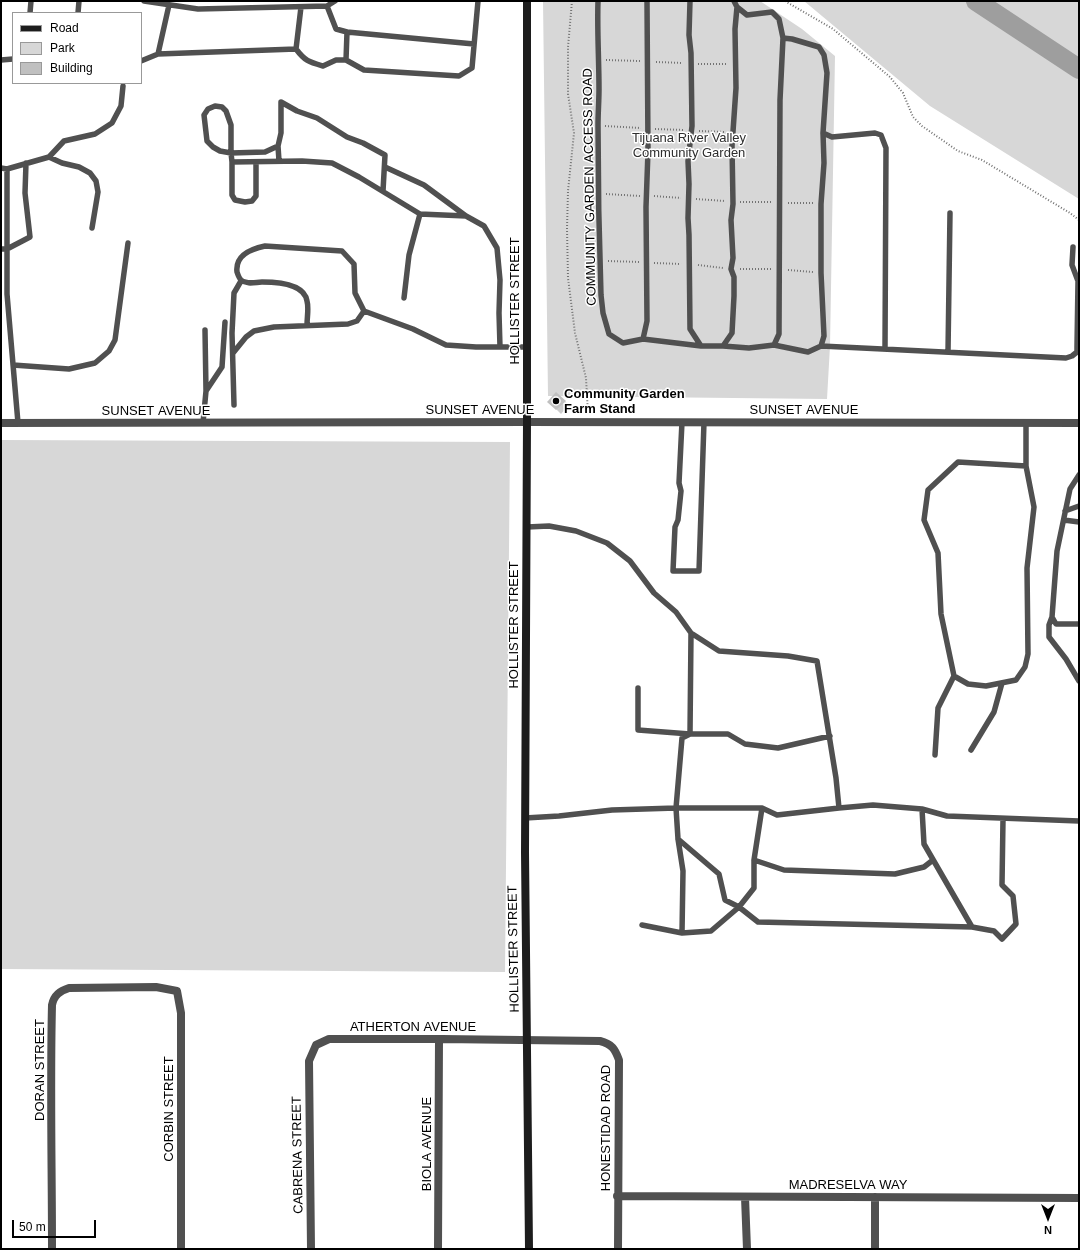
<!DOCTYPE html>
<html>
<head>
<meta charset="utf-8">
<style>
	body { margin:0 }
	#map { position:relative; width:1080px; height:1250px; overflow:hidden; background:#fff; font-family:Helvetica,sans-serif }
	canvas { display:block }
	.frame { position:absolute; inset:0; border:2px solid #000; pointer-events:none }
	.legend { position:absolute; left:12px; top:12px; width:130px; height:72px; box-sizing:border-box; background:#fff; border:1px solid #999; margin:0; padding:5px 7px; list-style:none; font-size:12px; color:#000 }
	.legend li { display:flex; align-items:center; gap:8px; height:20px }
	.legend b { width:20px; border:1px solid #999 }
	.north { position:absolute; left:1028px; top:1198px; width:40px; height:40px; -webkit-text-stroke:3px #fff; paint-order:stroke; rotate:180deg; font-size:11px; font-weight:700; line-height:16px; text-align:center; color:#000 }
	.north::after { content:''; display:block; margin:auto; width:14px; height:18px; background:#000; clip-path:polygon(50% 0,100% 100%,50% 72%,0 100%) }
	.scale { position:absolute; left:12px; top:1220px; width:84px; height:18px; box-sizing:border-box; border:2px solid #000; border-top:0; padding-left:5px; font-size:12px; line-height:14px; white-space:nowrap; color:#000; -webkit-text-stroke:3px #fff; paint-order:stroke }
</style>
</head>
<body>
<div id="map">
<canvas width="1080" height="1250"></canvas>
<div class="frame"></div>
<ul class="legend">
<li><b style="height:5px;background:#1d1d1d"></b>Road</li>
<li><b style="height:11px;background:#d7d7d7"></b>Park</li>
<li><b style="height:11px;background:#c0c0c0"></b>Building</li>
</ul>
<div class="north">N</div>
<div class="scale">50 m</div>
</div>
<script>
const context = document.querySelector('canvas').getContext('2d');
context.lineJoin = 'round';
function fillPath(path, color) {
  context.fillStyle = color;
  context.fill(path, 'evenodd');
}
function strokePath(path, color, width, dash) {
  context.strokeStyle = color;
  context.lineWidth = width;
  context.lineCap = dash ? 'butt' : 'round';
  context.setLineDash(dash || []);
  context.stroke(path);
}
function drawText(font, color, halo, rows, align = 'center') {
  context.font = font + ' Helvetica,sans-serif';
  context.lineWidth = 3;
  context.setLineDash([]);
  context.textBaseline = 'middle';
  context.strokeStyle = halo;
  context.fillStyle = color;
  for (const [text, x, y, turn = 0] of rows) {
    context.save();
    context.translate(x, y);
    context.rotate((+turn || 0) * Math.PI / 180);
    context.textAlign = isNaN(turn) ? turn : align;
    if (halo) context.strokeText(text, 0, 0);
    context.fillText(text, 0, 0);
    context.restore();
  }
}
const green = new Path2D(`
	M543 1H760L802 29 835 56 830 346 827 399 548 396Z
	M804 1H1079V199L930 106Z
	M1 440 510 442 505 972 1 969Z`);
const shadow = new Path2D(`
	M556 393 569 405 561 414 549 402Z`);
const river = new Path2D(`
	M976 1 1079 69`);
const building = new Path2D(`
	M556 392 566 401 556 410 547 402Z`);
const path = new Path2D(`
	M572 1 568 47V94L574 133 568 191 567 229 568 278 575 333 586 378 588 413
	M785 1 833 29 890 77 903 93 913 117 922 126 958 151 982 160 1070 213 1079 220
	M606 60 640 61
	M656 62 683 63
	M698 64H727
	M605 126 641 128
	M655 129 685 130
	M699 131 725 132
	M606 194 640 196
	M654 196 681 198
	M696 199 725 201
	M740 202H771
	M788 203H813
	M608 261 639 262
	M654 263 681 264
	M698 265 723 268
	M740 269H771
	M788 270 813 272`);
const lane = new Path2D(`
	M144 1 198 9 327 6 335 1
	M598 1C597 30 599 60 599 89 599 101 598 113 598 125 598 182 599 238 601 295L603 313 609 334 623 343 643 339 647 321 646 207 648 151 647 1
	M690 1 689 35 691 53 692 126 688 161 689 184 688 218 689 235 690 329 701 346H723L732 333 734 296V277L731 269 733 258 731 220 733 204 732 146 736 88 735 29 737 7 734 1
	M327 6 336 29 347 32 346 60
	M30 13 31 1
	M78 13 79 1
	M347 32 474 44
	M296 49C305 61 309 62 323 66L336 60H346L364 70 459 76 472 68 478 1
	M158 54 169 5
	M1 60 13 59
	M141 61 158 54 296 49 301 7
	M823 133 832 137 875 133 881 135 886 148 885 349
	M278 146 279 161
	M49 157 64 141 95 134 112 123 121 106 123 86
	M232 162 302 161 332 163 359 177 420 214 466 216 484 226 497 248 500 280 499 313 500 347
	M256 162V196L252 201 245 202 235 200 232 195V162L231 153V125L226 111 222 107 215 106 208 109 204 115 207 141 213 147 220 151 231 153 265 152 278 146 281 133V102L297 111 317 118 347 137 363 143 385 155 383 191
	M385 167 424 185 466 216
	M1 168 7 169
	M1 249H7L30 237 25 193 26 163
	M404 298 409 255 420 214
	M307 325C307 317 309 308 307 301 304 283 276 282 262 282 256 282 247 285 241 280 239 278 238 275 237 272 235 255 251 249 265 246L342 251 354 264 355 293 364 311 413 329 446 345 476 347H527
	M205 330 206 391
	M643 339 701 346
	M774 345 808 352 821 346 824 336 821 273V204L824 163 823 133 827 73 824 55 819 47 792 39 783 38
	M723 346 749 348 774 345 779 334 780 100 783 38 779 19 772 12 747 15 737 7
	M821 346 1066 358 1072 356 1077 352V346L1078 281 1072 265 1073 247
	M948 352 950 213
	M233 353 246 337 254 331 274 327 348 324 357 321 364 311
	M13 365 69 369 95 363 109 351 115 340 128 243
	M234 405 232 333 234 293 241 281
	M682 422 679 483 681 491 678 520 675 527 673 571H699L704 422
	M18 423 7 294V169L49 157 62 163 79 167 90 173 96 181 98 192 92 228
	M203 423 206 391 222 367 225 322
	M1026 466 1034 507 1027 568 1028 654 1025 667 1016 680 986 686 968 684 954 676 941 614 938 553 924 520 928 490 958 462 1026 466V423
	M1079 475 1070 489 1057 551 1052 617 1056 624H1079
	M1065 511 1079 506
	M1064 520 1079 522
	M527 527 549 526 576 531 607 543 630 561 654 593 676 612 691 633 690 734 682 738 676 808 678 839 683 871 682 933
	M1052 617 1049 625V637L1066 659 1079 681
	M691 633 719 651 788 656 817 661 836 778 839 808
	M638 688V730L690 734H728L745 744 778 748 830 736
	M971 750 994 712 1002 683
	M935 755 938 708 954 676
	M922 809 924 844 972 927 994 931 1002 939 1016 924 1013 896 1002 885 1003 819
	M525 818 559 816 612 810 676 808H762L777 815 839 808 873 805 922 809 947 816 1079 821
	M678 839 719 874 725 900 739 907 758 922 972 927
	M754 860 784 870 895 874 924 867 933 860
	M642 925 682 933 711 931 739 907 754 888V860L762 808`);
const street = new Path2D(`
	M1 423 527 422 1079 423
	M617 1196 1079 1198
	M745 1197 747 1249
	M875 1197V1249
	M52 1249C52 1168 50 1086 52 1005 54 995 60 991 69 988L156 987 177 991 181 1013V1249
	M311 1249 309 1061 316 1045 329 1039H442L600 1041C612 1044 615 1049 619 1060L618 1249
	M438 1249 439 1039`);
const secondary = new Path2D(`
	M527 1V422L525 852 529 1249`);
const markers = [
	[556,401,4,"#000"]
];
const parkNames = [
	["Tijuana River Valley",689,138],
	["Community Garden",689,153]
];
const streetNames = [
	["COMMUNITY GARDEN ACCESS ROAD",590,187,-91],
	["HOLLISTER STREET",515,301,-90],
	["SUNSET AVENUE",480,410],
	["SUNSET AVENUE",804,410],
	["SUNSET AVENUE",156,411],
	["HOLLISTER STREET",514,625,-90],
	["HOLLISTER STREET",514,949,-91],
	["ATHERTON AVENUE",413,1027],
	["DORAN STREET",40,1070,-90],
	["CORBIN STREET",169,1109,-90],
	["HONESTIDAD ROAD",606,1128,-90],
	["BIOLA AVENUE",427,1144,-90],
	["CABRENA STREET",298,1155,-91],
	["MADRESELVA WAY",848,1185]
];
const poiNames = [
	["Community Garden",564,394],
	["Farm Stand",564,409]
];
fillPath(green, '#d7d7d7');
fillPath(shadow, '#0003');
strokePath(river, '#9e9e9e', 20);
fillPath(building, '#c0c0c0');
strokePath(path, '#727272', 2, [1, 2]);
strokePath(lane, '#505050', 5.5);
strokePath(street, '#505050', 8);
strokePath(secondary, '#1d1d1d', 8);
for (const [x, y, r, color] of markers) {
  const dot = new Path2D();
  dot.arc(x, y, r, 0, 2 * Math.PI);
  context.fillStyle = color;
  context.fill(dot);
  strokePath(dot, '#fff', 1.5);
}
drawText('13px', '#2e2e2e', '#fff', parkNames);
drawText('13px', '#000', '#fff', streetNames);
drawText('bold 13px', '#000', '#fff', poiNames, 'left');
</script>
</body>
</html>
